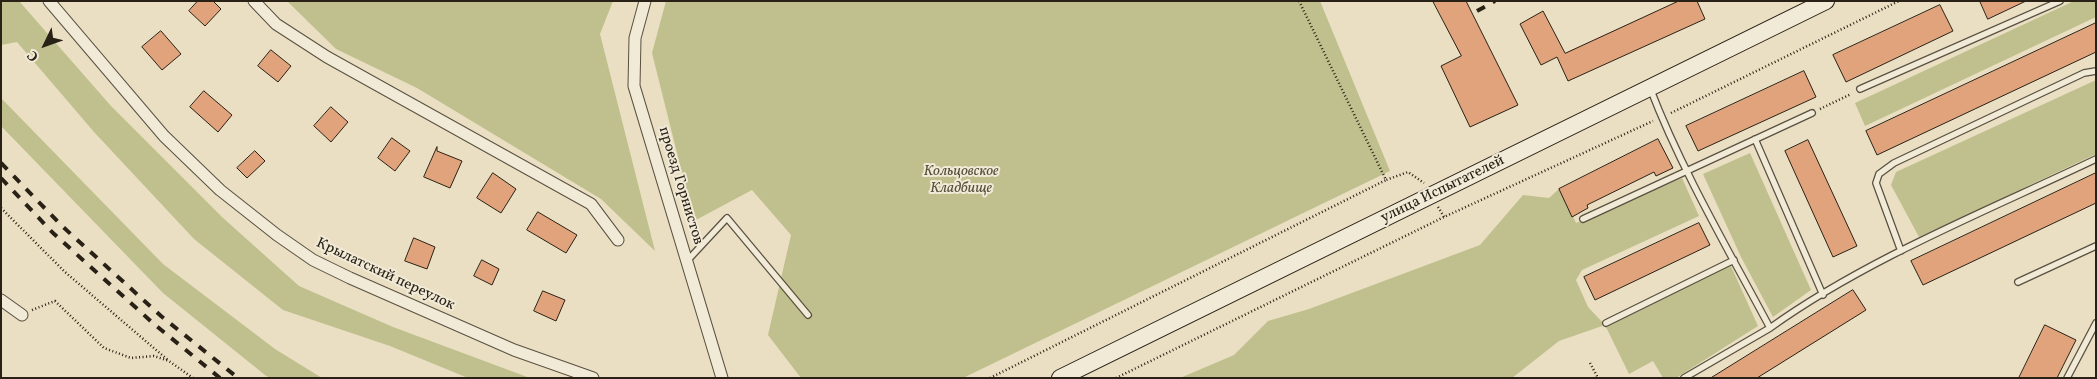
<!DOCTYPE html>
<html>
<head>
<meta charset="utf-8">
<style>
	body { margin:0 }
	#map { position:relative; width:2097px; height:379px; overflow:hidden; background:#eadfc2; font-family:Vollkorn,serif }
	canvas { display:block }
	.frame { position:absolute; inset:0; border:2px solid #292116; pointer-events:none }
	.north { position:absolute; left:20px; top:20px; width:50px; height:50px; -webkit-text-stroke:4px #f1ead7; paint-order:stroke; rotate:228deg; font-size:14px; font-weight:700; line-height:20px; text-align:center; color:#292116 }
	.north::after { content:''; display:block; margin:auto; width:18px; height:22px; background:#292116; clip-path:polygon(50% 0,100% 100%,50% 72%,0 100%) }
</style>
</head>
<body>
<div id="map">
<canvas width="2097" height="379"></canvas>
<div class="frame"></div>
<div class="north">С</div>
</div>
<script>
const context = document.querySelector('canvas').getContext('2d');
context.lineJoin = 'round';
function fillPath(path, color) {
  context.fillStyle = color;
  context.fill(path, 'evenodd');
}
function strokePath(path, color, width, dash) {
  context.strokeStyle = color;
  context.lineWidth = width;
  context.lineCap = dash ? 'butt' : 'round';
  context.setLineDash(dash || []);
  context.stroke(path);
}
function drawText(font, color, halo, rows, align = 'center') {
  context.font = font + ' Vollkorn,serif';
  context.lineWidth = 4;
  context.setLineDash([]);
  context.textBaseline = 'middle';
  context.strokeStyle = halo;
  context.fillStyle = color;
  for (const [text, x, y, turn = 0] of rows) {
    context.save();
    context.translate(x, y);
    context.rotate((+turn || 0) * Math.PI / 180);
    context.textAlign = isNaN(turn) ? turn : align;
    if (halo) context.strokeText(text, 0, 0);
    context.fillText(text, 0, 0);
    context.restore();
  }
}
const green = new Path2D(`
	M1 1H19L111 106 222 217 299 286 393 327 530 378H468L390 346 283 310 194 239 94 132 17 42 1 45Z
	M287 1H613L600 34 655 251 601 199 417 88 336 49Z
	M666 1H1320L1390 171 963 378H801L768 335 791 235 752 190 694 221 652 53Z
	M2074 1H2096V17L1865 126 1855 103Z
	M2096 80V154L1919 237 1891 185 1896 172Z
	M1 98 163 264 275 349 322 378H270L265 375 163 293 1 126Z
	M1750 153 1811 290 1773 317 1741 257 1703 174Z
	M1682 178 1699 216 1582 270 1576 280 1588 307 1605 325 1730 264 1758 326 1676 378H1663L1653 361 1629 374 1605 325 1559 341 1512 378H1180L1234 355 1268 321 1309 309 1480 245 1523 195 1549 198 1560 188 1576 223Z`);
const building = new Path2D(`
	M198 1H213L221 9 205 26 189 11Z
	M1433 1H1466L1518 105 1470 127 1441 66 1461 56Z
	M1679 1H1697L1705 19 1568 81 1557 57 1541 65 1520 24 1543 11 1565 53Z
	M1980 1H2026L1988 19Z
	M1940 5 1953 31 1846 82 1833 55Z
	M2096 23V52L1877 155 1866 131Z
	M161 31 181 54 162 70 142 47Z
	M271 50 291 66 278 82 258 66Z
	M1804 71 1816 97 1698 151 1686 126Z
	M204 91 232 115 218 132 190 107Z
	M331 107 348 122 331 142 314 126Z
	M392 138 410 151 395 171 378 158Z
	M1658 139 1673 168 1656 176 1654 172 1587 205 1588 208 1572 217 1559 189Z
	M1808 140 1857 246 1833 257 1785 151Z
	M437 147V151L462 161 450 188 424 177Z
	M255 151 265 161 247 178 237 168Z
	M493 173 516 189 501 213 477 198Z
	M2096 173V203L1923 285 1911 261Z
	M538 212 577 235 566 253 527 230Z
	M1699 223 1710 245 1595 300 1584 277Z
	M414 238 435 247 427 269 405 261Z
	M482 260 499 269 492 285 474 276Z
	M1853 290 1866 310 1757 378H1711Z
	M543 291 565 300 556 321 534 311Z
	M2045 325 2076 340 2057 378H2019Z`);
const path = new Path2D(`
	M1299 1 1386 180 1408 172 1424 183
	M1820 109 1851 94
	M1671 113 1899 1
	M1438 207 1444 217
	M1 208 65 272 169 361
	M32 310 55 301 104 348 131 358 154 356 169 361 193 378
	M1590 363 1598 378
	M990 378 1386 180
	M1116 378 1444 217 1653 121`);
const lane = new Path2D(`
	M1650 88C1682 171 1728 249 1770 328L1684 378
	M1860 89 2060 1
	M1755 139 1823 295
	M1583 219 1812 113
	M1901 251 1876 183 1879 174 1894 163 2084 73 2096 71
	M687 261 727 218 808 315
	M2018 282 2096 246
	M1606 323 1734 260
	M1770 328C1866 259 1989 210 2096 159
	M2067 378 2096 323`);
const street = new Path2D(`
	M49 1 164 136 220 190 277 235 313 260 350 278 514 350 593 378
	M254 1 276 24 327 57 591 204 618 240
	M645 1 635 38 634 86 722 378
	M1 300 22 315`);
const secondary = new Path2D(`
	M1060 378 1826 1`);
const rail = new Path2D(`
	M1477 11 1495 1
	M1 163 62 226 161 316 238 378
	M1 178 53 233 154 324 220 378`);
const parkNames = [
	["Кольцовское",961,172],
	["Кладбище",961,189]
];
const streetNames = [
	["проезд Горнистов",680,186,73],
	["улица Испытателей",1443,190,-26],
	["Крылатский переулок",385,275,25]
];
fillPath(green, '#bfc08e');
fillPath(building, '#e1a37c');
strokePath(building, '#292116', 1);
strokePath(lane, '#595041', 8);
strokePath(street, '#595041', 13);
strokePath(secondary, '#292116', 18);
strokePath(path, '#292116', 2.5, [1, 2.5]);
strokePath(lane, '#f1ead7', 5.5);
strokePath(street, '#f1ead7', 11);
strokePath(secondary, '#f1ead7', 16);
strokePath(rail, '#292116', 4, [9, 9]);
drawText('italic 15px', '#56513a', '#f1ead7', parkNames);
drawText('15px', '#292116', '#f1ead7', streetNames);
</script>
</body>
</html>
